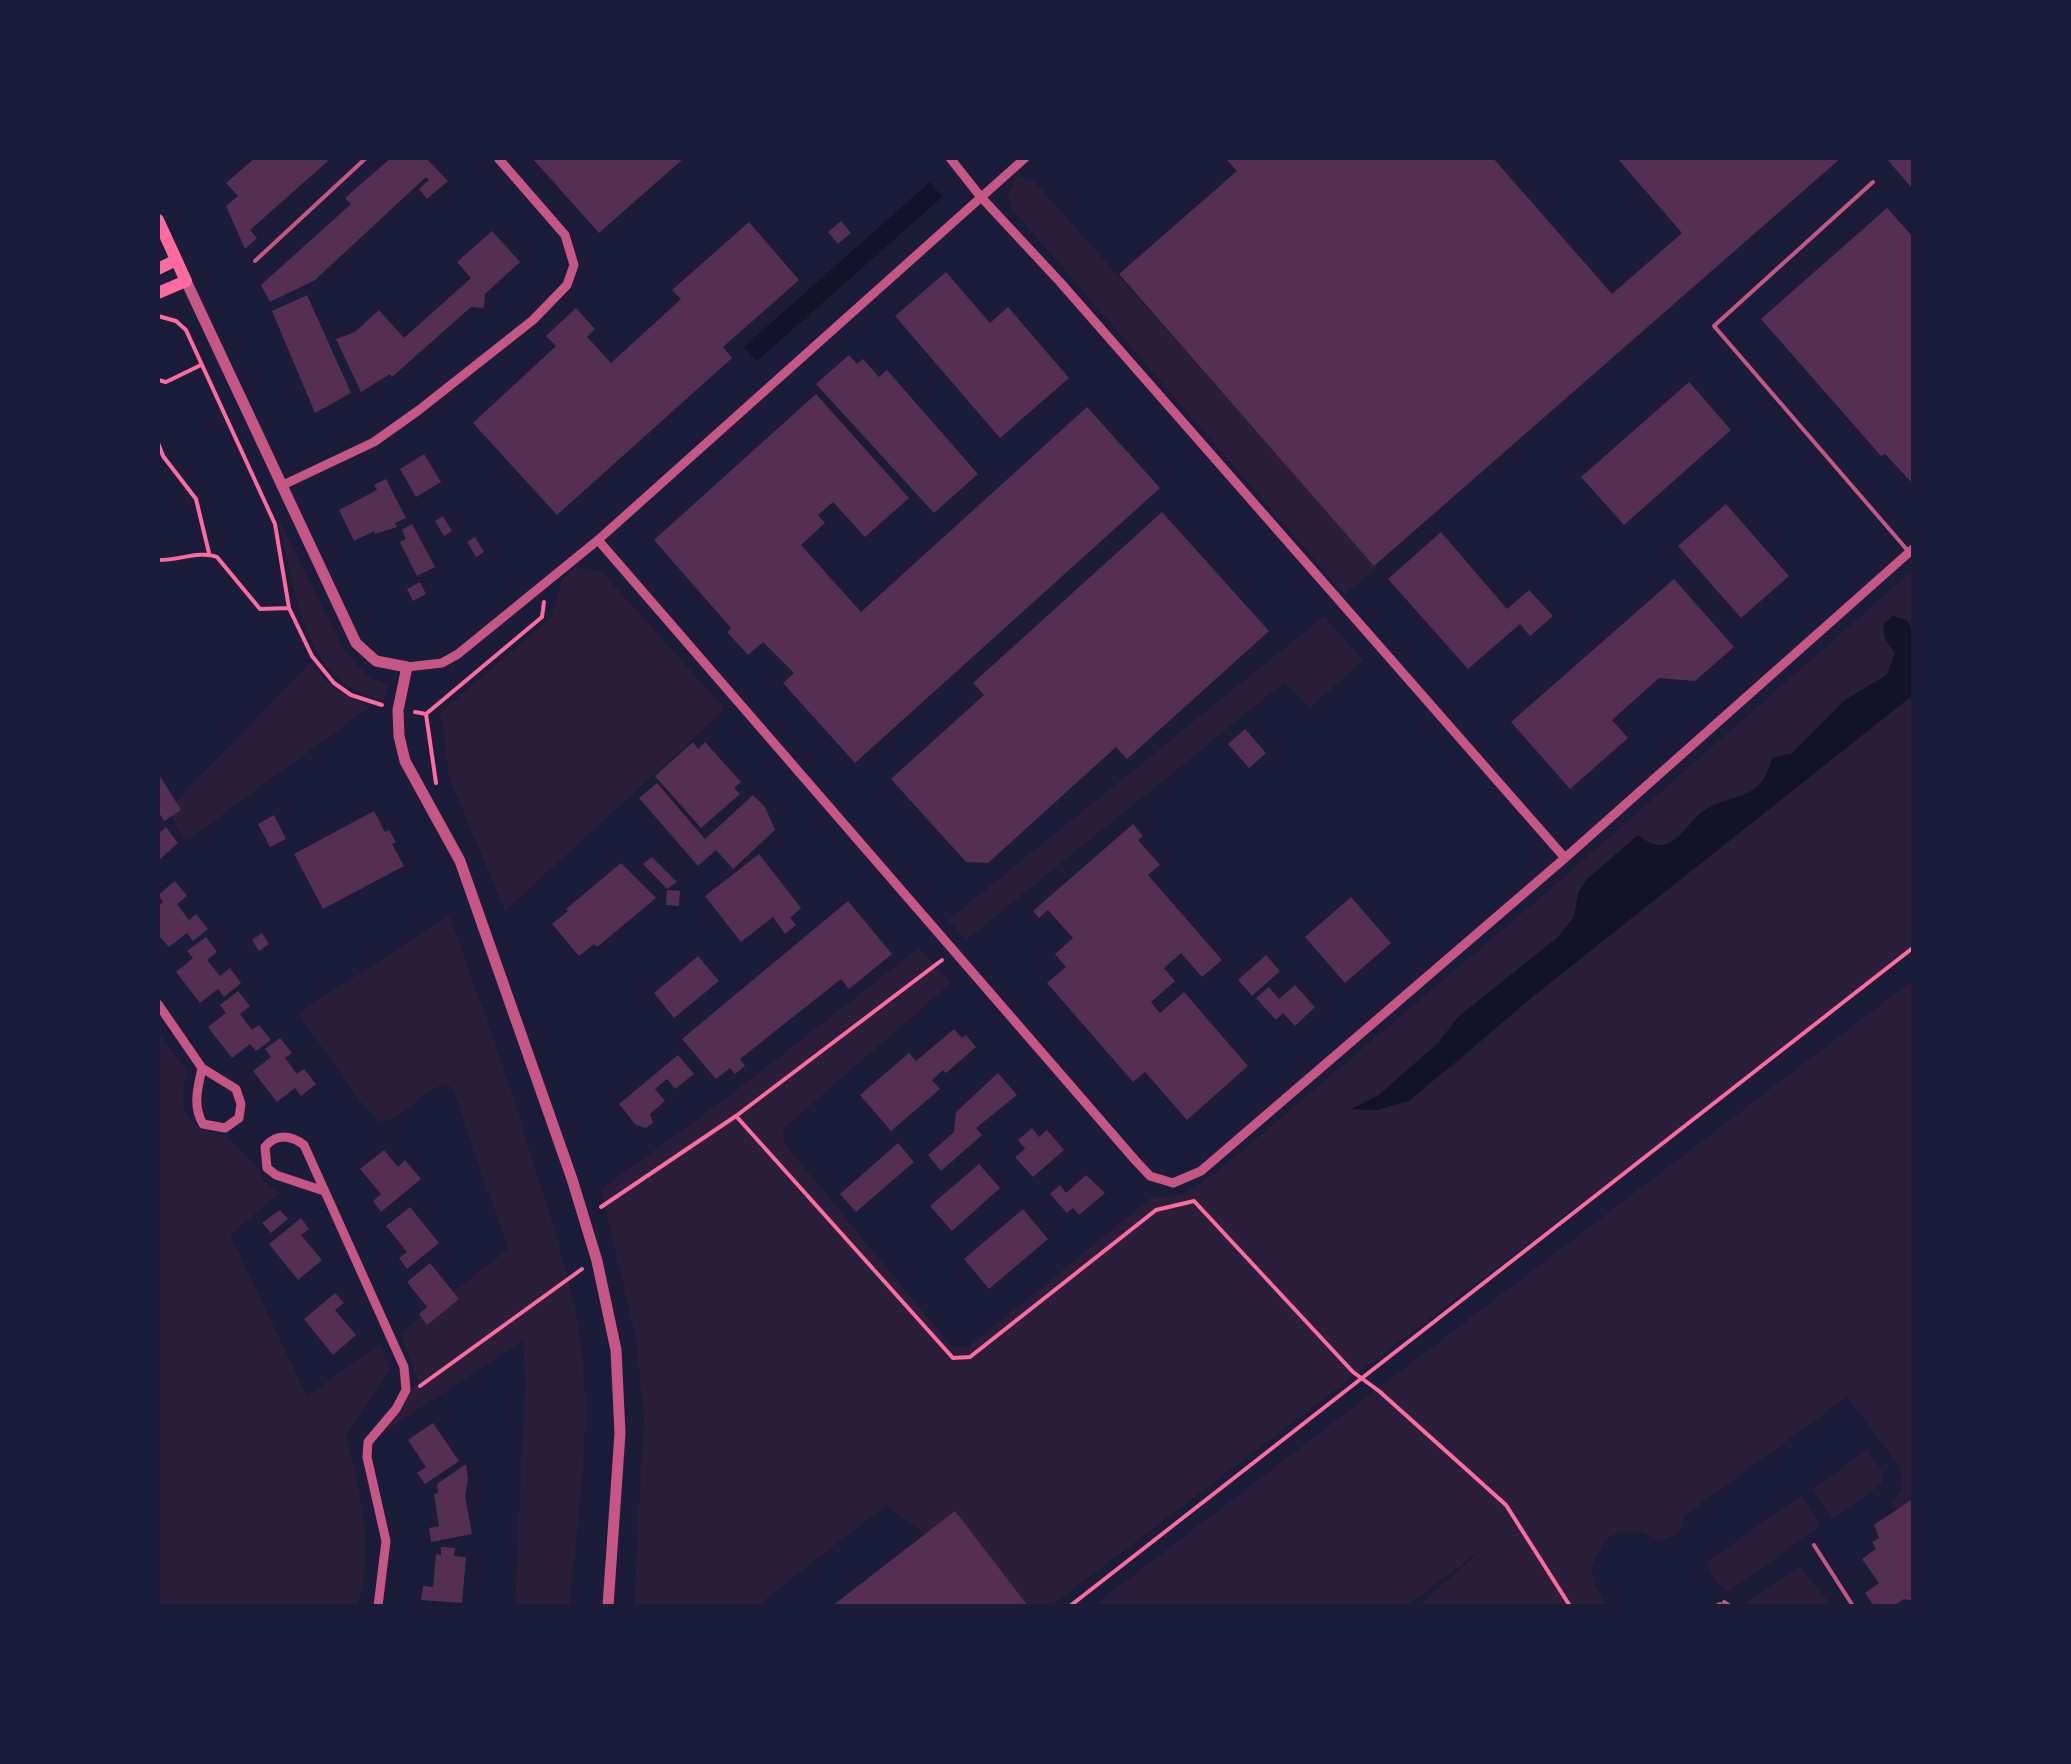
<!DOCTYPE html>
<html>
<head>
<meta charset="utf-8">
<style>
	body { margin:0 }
	#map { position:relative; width:2071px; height:1764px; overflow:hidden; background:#1b1b3a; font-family:Poppins,sans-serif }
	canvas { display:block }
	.frame { position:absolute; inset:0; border:160px solid #1b1b3a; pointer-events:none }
</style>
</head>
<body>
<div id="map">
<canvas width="2071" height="1764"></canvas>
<div class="frame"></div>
</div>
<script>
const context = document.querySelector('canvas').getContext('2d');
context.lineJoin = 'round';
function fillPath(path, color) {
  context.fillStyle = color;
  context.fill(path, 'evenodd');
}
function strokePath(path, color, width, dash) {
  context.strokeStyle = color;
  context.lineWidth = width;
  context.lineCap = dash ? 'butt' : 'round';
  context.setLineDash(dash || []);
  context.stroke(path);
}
const green = new Path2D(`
	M1016 177 1035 182 1377 567 1345 595 1012 209 1009 195Z
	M277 516 344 650 367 675 388 686 384 701C372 696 358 693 348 686 298 652 292 570 277 516Z
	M576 566 602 572 725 709 505 911 449 777 441 712 552 617 562 580Z
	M1913 570V630L1906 620 1885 639 1895 653 1887 675 1845 700 1791 754H1781L1758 788 1707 809 1668 844 1652 845 1638 836 1578 893 1574 917 1558 937 1458 1017 1438 1043 1379 1095 1353 1109 1377 1110 1451 1068 1531 998 1913 695V951L1051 1606H1020L886 1505 757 1606H634L644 1418 636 1338 601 1189 725 1099 919 948 951 983 782 1130 786 1145 951 1346 968 1347 1152 1197C1180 1201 1196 1186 1218 1171L1547 892Z
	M1324 616 1363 660 1310 708 1285 682 966 940 948 920Z
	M310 663C327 685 344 697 370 707L186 841 167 810Z
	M449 916C479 995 505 1075 531 1155 554 1227 579 1302 584 1378 589 1454 575 1531 570 1606H515L525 1383 523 1340 378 1436 418 1381 400 1334 508 1249 454 1091 447 1084C421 1089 406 1119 380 1122L358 1099 298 1013Z
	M1913 980V1510H1898L1891 1504 1903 1488 1900 1467 1847 1397 1684 1516 1680 1531C1659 1545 1664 1541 1643 1533 1632 1529 1620 1533 1610 1536 1587 1567 1585 1575 1608 1606H1418L1484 1548 1406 1606H1093Z
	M158 1033 187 1070C177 1106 185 1133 226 1135L259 1169 264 1181 280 1193 230 1235 307 1396 380 1344 390 1370 346 1436C360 1491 376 1551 357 1606H158Z
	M1867 1450 1883 1472 1882 1484 1832 1519 1812 1489Z
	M1801 1496 1821 1526 1728 1592C1716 1583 1711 1575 1706 1562Z
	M1800 1566 1832 1606H1746L1743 1604Z`);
const water = new Path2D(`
	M930 182 942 197 757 361 744 347Z
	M1893 616 1906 620 1913 630V695L1531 998 1409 1101 1377 1110 1351 1109 1379 1095 1438 1043 1458 1017 1558 937 1574 917 1578 893 1587 879 1638 835C1648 842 1655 848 1667 844 1683 839 1689 821 1702 812 1733 791 1760 805 1772 758L1791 754 1845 700 1887 675 1895 653 1885 639 1883 624Z`);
const building = new Path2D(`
	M255 158H324L328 161 250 230 257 238 245 249 226 206 238 196 226 183Z
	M391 158H426L448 181 427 199 419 189 429 180 426 177 315 280 270 302 261 285 351 204 345 198Z
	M532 158H684L599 233Z
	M1225 158H1493L1612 294 1682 233 1617 158H1841L1374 566 1119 274 1237 171Z
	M1886 158H1914V185L1911 187Z
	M1887 208 1914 238V485L1885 454 1881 456 1761 319Z
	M841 221 851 233 838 244 828 232Z
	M749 222 799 280 723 347 732 358 557 515 473 423 556 346 546 336 576 308 595 329 587 337 611 363 681 299 672 290Z
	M492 231 520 262 485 294 484 308 471 307 392 377 390 374 361 392 336 339 355 332 379 310 404 338 471 278 457 262Z
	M946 272 990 323 1008 307 1069 378 1000 438 895 316Z
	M307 295 351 393 315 413 272 311Z
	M849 355 857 364 863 359 879 377 887 370 978 474 934 513 816 384Z
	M1689 382 1731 430 1624 525 1581 477Z
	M816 394 909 498 865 537 833 502 818 515 825 523 801 545 861 612 1087 407 1160 488 855 763 783 683 794 673 763 642 748 655 727 632 731 628 654 540Z
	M424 454 441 482 416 497 400 469Z
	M386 479 406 518 395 523 397 527 375 534 374 531 354 541 339 510 377 490 374 485Z
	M1726 504 1789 576 1741 618 1678 546Z
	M1162 512 1269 631 1127 759 1116 747 988 863 966 862 891 779 984 695 973 683Z
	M443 516 452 531 444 536 435 521Z
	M412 524 435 567 417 576 400 542 406 539 402 530Z
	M1441 532 1507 609 1529 590 1553 616 1530 636 1520 624 1468 669 1388 579Z
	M475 537 484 552 476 557 467 542Z
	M1674 579 1734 647 1695 681 1659 678 1612 720 1628 738 1570 789 1511 722Z
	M420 582 426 594 413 601 407 589Z
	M1245 729 1266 753 1249 768 1228 744Z
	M693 742 698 749 705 742 741 782 734 788 740 794 701 828 655 776Z
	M158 773 181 810 164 821 158 811Z
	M657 783 705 839 753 795 765 807 775 830 733 869 716 850 698 866 639 798Z
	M374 811 385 832 389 830 396 842 392 844 404 866 323 909 294 854Z
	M274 815 286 839 270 847 258 824Z
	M1133 824 1143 836 1138 840 1160 865 1148 875 1222 960 1202 977 1181 953 1164 968 1175 981 1151 1002 1160 1013 1184 992 1248 1066 1187 1120 1145 1072 1133 1082 1047 983 1066 967 1055 954 1073 938 1048 910 1039 918 1033 911Z
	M166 827 178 843 158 861V834Z
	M759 854 801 908 790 918 796 925 785 934 773 917 741 942 705 896Z
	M652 857 677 882 667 889 643 864Z
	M621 863 656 898 597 947 594 944 579 956 552 924 568 911 566 909Z
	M175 881 187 896 177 904 189 920 196 914 208 929 193 941 187 933 169 947 158 935V906L163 902 158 895Z
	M667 890 680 891 679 906 666 905Z
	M1351 897 1391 943 1345 983 1305 937Z
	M848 901 892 954 849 989 841 979 740 1059 745 1066 735 1074 730 1068 716 1079 682 1039Z
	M262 933 269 944 259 951 252 940Z
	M206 937 217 952 207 960 220 976 230 968 241 983 224 997 218 989 200 1003 176 972 193 958 187 951Z
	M1266 955 1280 971 1252 996 1238 980Z
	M698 956 719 981 674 1018 654 993Z
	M1295 985 1315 1007 1295 1026 1283 1013 1276 1020 1256 998 1269 987 1279 999Z
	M238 991 250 1006 240 1014 252 1030 259 1025 271 1040 256 1051 250 1044 232 1058 208 1027 226 1013 220 1005Z
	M954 1029 962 1038 966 1035 976 1047 946 1073 943 1070 932 1080 940 1089 891 1131 860 1095 909 1053 916 1061Z
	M280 1038 292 1053 285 1058 297 1074 304 1069 316 1084 301 1096 295 1088 277 1102 253 1071 271 1057 265 1049Z
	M678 1055 694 1074 675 1089 667 1079 655 1089 665 1101 650 1114 653 1123 646 1128 636 1125 619 1104Z
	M998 1073 1017 1095 976 1128 982 1135 941 1171 928 1155 954 1132 956 1112Z
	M1032 1128 1039 1137 1047 1130 1064 1150 1033 1177 1015 1157 1025 1149 1018 1140Z
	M898 1143 914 1162 856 1212 840 1194Z
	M384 1150 398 1167 405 1160 421 1179 381 1212 373 1201 381 1194 360 1169Z
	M979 1164 1000 1188 952 1231 930 1206Z
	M1086 1175 1105 1193 1079 1215 1073 1208 1067 1213 1050 1194 1060 1185 1066 1193Z
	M410 1207 439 1243 407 1269 399 1258 407 1252 386 1226Z
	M1023 1209 1048 1239 989 1289 964 1259Z
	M280 1210 288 1219 271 1233 262 1223Z
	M301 1218 309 1229 301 1235 322 1260 298 1280 269 1244Z
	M430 1263 459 1299 427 1325 419 1314 427 1307 407 1282Z
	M335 1293 344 1303 335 1310 356 1335 333 1355 304 1319Z
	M433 1423 459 1461 425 1484 417 1473 426 1467 408 1440Z
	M466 1464 468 1480 465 1496 472 1534 431 1542 429 1528 439 1526 434 1494 438 1493 437 1484Z
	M1914 1498V1601L1904 1599 1893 1606H1874L1865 1593 1879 1583 1862 1559 1876 1549 1872 1542 1879 1538 1874 1525Z
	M955 1511 1028 1606H832Z
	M441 1547 455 1548 454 1556 466 1557 462 1603 421 1600 423 1586 433 1587 436 1554 441 1555Z`);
const path = new Path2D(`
	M158 316 176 321 186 330 275 524 289 608 312 656 334 683 351 695 382 705
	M158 380 166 382 201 365
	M158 443 163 456 196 499 209 553
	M158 560C176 561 201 550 217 557L260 609 289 608
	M415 712 426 714 436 783
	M426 714 542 617 544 602
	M736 1116 953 1358 970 1357 1156 1210 1194 1201 1353 1372 1379 1391 1506 1505 1570 1606
	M601 1207 736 1116 942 960
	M420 1386 582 1269
	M1070 1606 1914 947`);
const service = new Path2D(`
	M1873 182 1714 326 1909 552
	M255 261 366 158
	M1814 1545 1853 1606
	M1724 1602 1730 1606
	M1716 1606 1720 1604`);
const minor = new Path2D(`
	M950 158 980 196 1060 282 1565 858
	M281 486 374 442 419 410 533 320 567 285 574 265 565 235 498 158
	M598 540 1135 1160 1150 1176 1173 1183 1201 1171 1565 858 1914 548
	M407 667 442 663 458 654 598 540 1025 158
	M158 1004 202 1068 236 1089 241 1104 239 1118 225 1128 203 1124C192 1105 198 1088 202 1068
	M324 1191 276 1175 267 1168 265 1147C276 1133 291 1135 304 1145L404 1367 406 1390 396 1409 368 1442 367 1457 386 1541 378 1606`);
const tertiary = new Path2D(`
	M186 281 356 643 376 661 407 667 398 710 399 736 405 761 460 861 572 1179 597 1261 616 1350 620 1433 608 1606`);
const secondary = new Path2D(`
	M158 220 186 281 158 293
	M158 269 176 260`);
fillPath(green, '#2a1e3b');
fillPath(water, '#12122b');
fillPath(building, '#542f53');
strokePath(path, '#ff6b9d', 4);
strokePath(service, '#c65784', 4);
strokePath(minor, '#c65784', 9);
strokePath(tertiary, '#c65784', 11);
strokePath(secondary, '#ff6b9d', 12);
</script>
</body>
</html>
